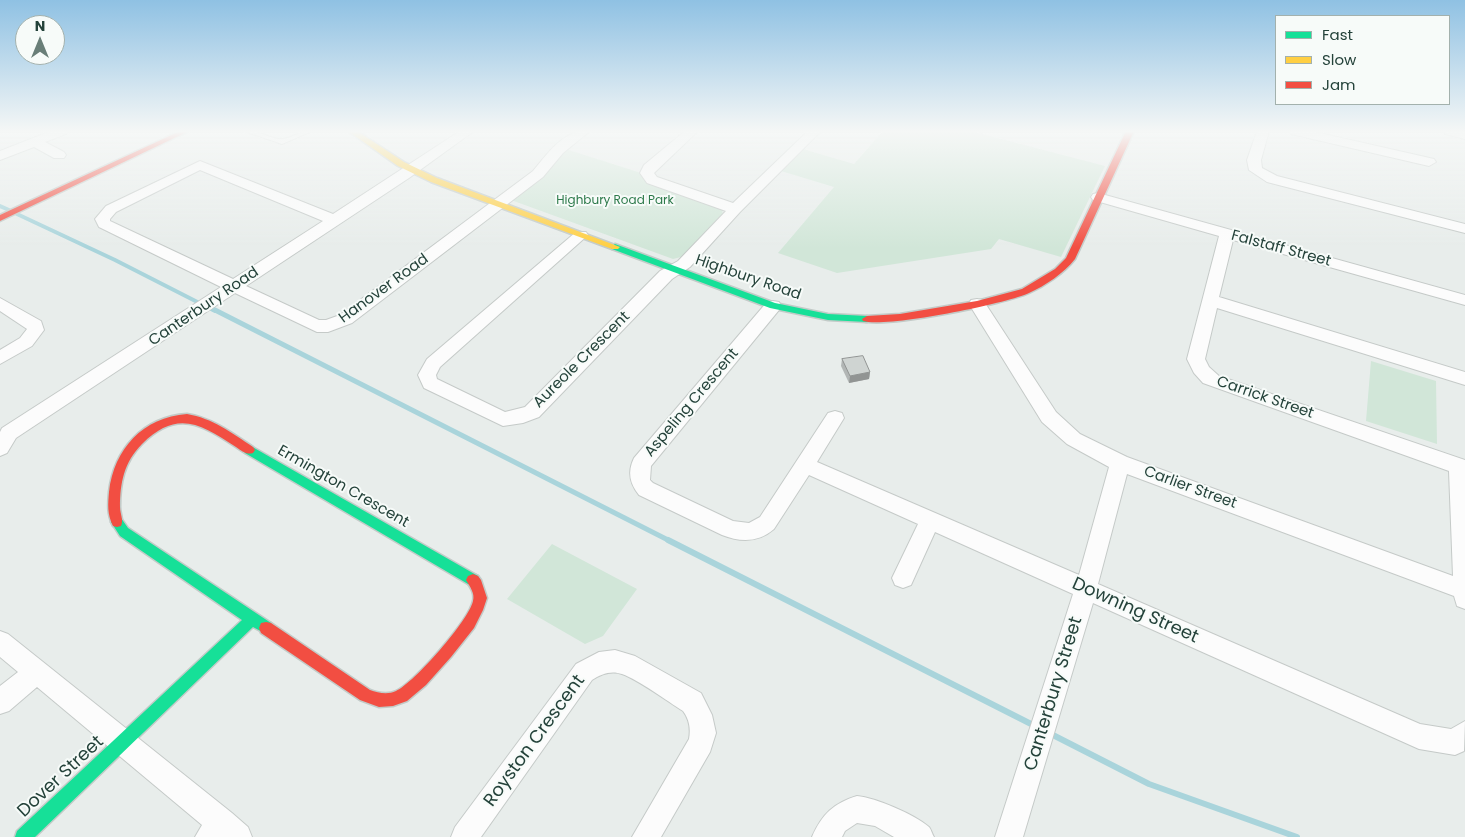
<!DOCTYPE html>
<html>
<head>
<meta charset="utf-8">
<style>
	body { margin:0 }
	#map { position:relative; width:1465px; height:837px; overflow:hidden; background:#e8edeb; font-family:Poppins,sans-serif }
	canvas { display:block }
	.legend { position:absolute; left:1275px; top:15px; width:175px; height:90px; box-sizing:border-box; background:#f7fbf9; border:1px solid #a3b1ad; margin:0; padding:6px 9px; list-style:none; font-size:15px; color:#24423a }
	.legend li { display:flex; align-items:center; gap:10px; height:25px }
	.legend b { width:25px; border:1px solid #a3b1ad }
	.north { position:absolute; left:15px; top:15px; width:50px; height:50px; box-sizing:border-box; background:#f7fbf9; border:1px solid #a3b1ad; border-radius:50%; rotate:0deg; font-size:14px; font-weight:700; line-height:20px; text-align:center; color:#24423a }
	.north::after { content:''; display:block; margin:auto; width:18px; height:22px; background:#697e78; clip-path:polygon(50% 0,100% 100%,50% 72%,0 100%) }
</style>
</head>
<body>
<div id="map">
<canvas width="1465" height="837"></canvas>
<ul class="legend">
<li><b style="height:6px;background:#16e098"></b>Fast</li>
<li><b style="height:6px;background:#ffcf43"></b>Slow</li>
<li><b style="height:6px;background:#f24e42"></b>Jam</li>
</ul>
<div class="north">N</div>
</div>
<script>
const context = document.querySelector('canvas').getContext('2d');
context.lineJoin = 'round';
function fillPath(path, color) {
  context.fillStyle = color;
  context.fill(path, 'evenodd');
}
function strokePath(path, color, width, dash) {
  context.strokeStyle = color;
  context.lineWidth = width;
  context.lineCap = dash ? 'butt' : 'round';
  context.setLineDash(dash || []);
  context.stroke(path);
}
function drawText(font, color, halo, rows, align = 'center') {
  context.font = font + ' Poppins,sans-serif';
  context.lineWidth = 4;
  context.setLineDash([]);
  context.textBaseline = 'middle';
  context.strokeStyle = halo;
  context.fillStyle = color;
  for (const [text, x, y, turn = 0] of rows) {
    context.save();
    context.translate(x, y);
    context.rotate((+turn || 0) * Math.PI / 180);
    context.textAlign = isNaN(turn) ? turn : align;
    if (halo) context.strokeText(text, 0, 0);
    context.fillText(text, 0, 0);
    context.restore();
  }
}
const green = new Path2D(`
	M883 131H971L1105 166 1061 257 999 239 991 249 837 273 778 253 834 187 781 171 803 149 854 164Z
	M566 149 641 173 722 208 723 216 685 256 673 259 511 200Z
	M1371 361 1436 381 1437 444 1366 421Z
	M552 544 637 589 603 636 585 644 507 599Z`);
const streamFar2 = new Path2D(`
	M0 206 9 210
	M17 214 115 260 215 311`);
const streamFar1 = new Path2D(`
	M213 309 670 541`);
const stream = new Path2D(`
	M668 540 1037 727
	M1049 733 1149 784 1297 837`);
const lane = new Path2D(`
	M244 131C258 129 271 140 282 139 293 138 301 130 312 131L282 144Z`);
const street = new Path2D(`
	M51 131H67L66 134 45 142 64 152 66 155 64 158H54L34 147 0 160V151Z
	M460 131H474L409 178 246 286 319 320H326L340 315 533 171C548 153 565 128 590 131L563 153 543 177 352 323 328 332H317L235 293 16 438 7 453 0 456V432L2 428 221 287 99 227 95 219 106 206 200 161 333 214ZM200 170 323 221 233 279 110 221V219L116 212Z
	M685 131H698L654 173 657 177 733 203 808 131H821L740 212 690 267 672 279 539 417 523 423 503 426 424 388 418 375 427 359 576 232H586L588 235 440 367 436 375 437 379 505 412 525 407 660 271 678 261 726 211 647 183 640 173 644 165Z
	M1257 131H1269L1261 160 1262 168 1277 176 1465 224V233L1267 182 1249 170 1247 160Z
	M1290 131H1311L1434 159 1436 162 1429 166 1291 134Z
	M1444 131H1465V139L1445 134Z
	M1098 193 1465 295V305L1233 240 1219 297 1465 372V385L1217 308 1205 359 1209 367 1219 376 1465 460V609L1457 606 1454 596 1127 474 1098 584 1420 724 1451 729 1465 721 1464 751 1455 755 1419 749 1093 603 1023 837H995L1073 594 935 532 911 585 903 588 895 585 892 578 918 524 809 475 774 529C758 543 740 542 722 535L639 495C630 484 627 472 634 458L767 302 773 301 779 302 781 306 779 310 651 466 650 480 653 483 733 521 749 523 760 517 828 413 835 411 842 413 844 418 817 462 1079 575 1109 467 1067 444 1042 422 969 304 971 300 977 299 983 300 1056 412 1080 434 1127 457 1453 576 1449 471 1203 383 1194 373 1187 359 1219 236 1093 200 1091 197 1093 194Z
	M0 298 41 321 44 330 32 346 0 364V350L20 338 27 329 0 311Z
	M0 631 8 634 232 813 248 827 252 837H195L202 825 37 687 9 711 0 714V686L18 672 0 657Z
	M615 650 635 656 701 693 712 715 716 733 710 752 661 837H632L689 739C691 728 689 719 683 711 667 701 639 680 622 674 611 670 601 674 592 680L481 837H451L455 827 576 664 599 652Z
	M857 796C876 798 914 814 929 827 931 829 932 834 934 837H894L875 826 857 823 845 831 842 837H812C822 814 834 803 857 796Z`);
const fast = new Path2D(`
	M615 244 775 303 828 314 867 316 872 319 867 322 828 320 770 308 612 249 610 247Z
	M249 445 478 576 480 580 478 584 473 586 468 584 245 453 243 450 245 447Z
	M117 517 121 518 128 528 271 623 273 628 271 633 266 634 253 627 35 837H15L17 831 242 620 120 536 111 522 113 518Z`);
const slow = new Path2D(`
	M348 131H357L404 162 437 178 620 247 618 249H612L431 182 398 166Z`);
const jam = new Path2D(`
	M180 131H189L0 221V215Z
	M1126 131H1134L1075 259C1064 273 1045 286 1029 293 1005 304 887 328 863 321L862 319 867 316 900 314 977 301 1022 289 1055 269 1066 258Z
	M187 414C212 418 232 433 253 447L255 450 253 453C246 455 242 451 236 447 201 424 177 409 142 444 124 462 120 483 120 507 120 514 124 520 121 526L117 527 113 526C107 514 108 504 109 492 114 449 143 417 187 414Z
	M473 574 478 576 481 580 487 598 483 610 474 628 451 657 426 685 407 701 393 706 379 707 360 700 261 633 259 628 261 623 266 622 271 623 370 690C378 693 388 695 396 691 414 683 469 620 473 601 475 593 470 587 466 580L468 576Z`);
const wall = new Path2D(`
	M842 359 870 372 869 379 849 383 841 366Z`);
const shadedWall = new Path2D(`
	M870 372 869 379 849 383 850 376Z`);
const building = new Path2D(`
	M863 356 870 372 850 376 842 359Z`);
const farParknames = [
	["Highbury Road Park",615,201]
];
const streetNames = [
	["Falstaff Street",1281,249,15],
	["Highbury Road",748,278,19],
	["Hanover Road",384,289,-36],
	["Canterbury Road",204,307,-34],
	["Aureole Crescent",582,360,-45],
	["Carrick Street",1265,398,19],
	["Aspeling Crescent",692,403,-50],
	["Ermington Crescent",343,487,30],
	["Carlier Street",1190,488,20]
];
const nearStreetnames = [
	["Downing Street",1135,611,24],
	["Canterbury Street",1054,694,-73],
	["Royston Crescent",535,741,-54],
	["Dover Street",61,777,-43]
];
fillPath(green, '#d1e6d8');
strokePath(streamFar2, '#a9d4db', 4);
strokePath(streamFar1, '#a9d4db', 5);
strokePath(stream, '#a9d4db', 6);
strokePath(lane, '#c5cac8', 2);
strokePath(street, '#c5cac8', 2);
strokePath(fast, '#c3cbc8', 3);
strokePath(slow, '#c3cbc8', 3);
strokePath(jam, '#c3cbc8', 3);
fillPath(lane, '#fcfcfc');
fillPath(street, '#fcfcfc');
fillPath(fast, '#16e098');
fillPath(slow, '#ffcf43');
fillPath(jam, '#f24e42');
fillPath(wall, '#b2b6b5');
fillPath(shadedWall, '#919493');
fillPath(building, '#cfd4d2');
strokePath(building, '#919493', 1);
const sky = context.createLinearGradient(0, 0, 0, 248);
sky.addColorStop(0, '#8fc1e3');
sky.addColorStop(0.53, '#f5f7f6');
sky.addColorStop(1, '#f5f7f600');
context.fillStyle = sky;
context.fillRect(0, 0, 1465, 248);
drawText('12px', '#2d7a4b', '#f7fbf9', farParknames);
drawText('15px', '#24423a', '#f7fbf9', streetNames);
drawText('18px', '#24423a', '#f7fbf9', nearStreetnames);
</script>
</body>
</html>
